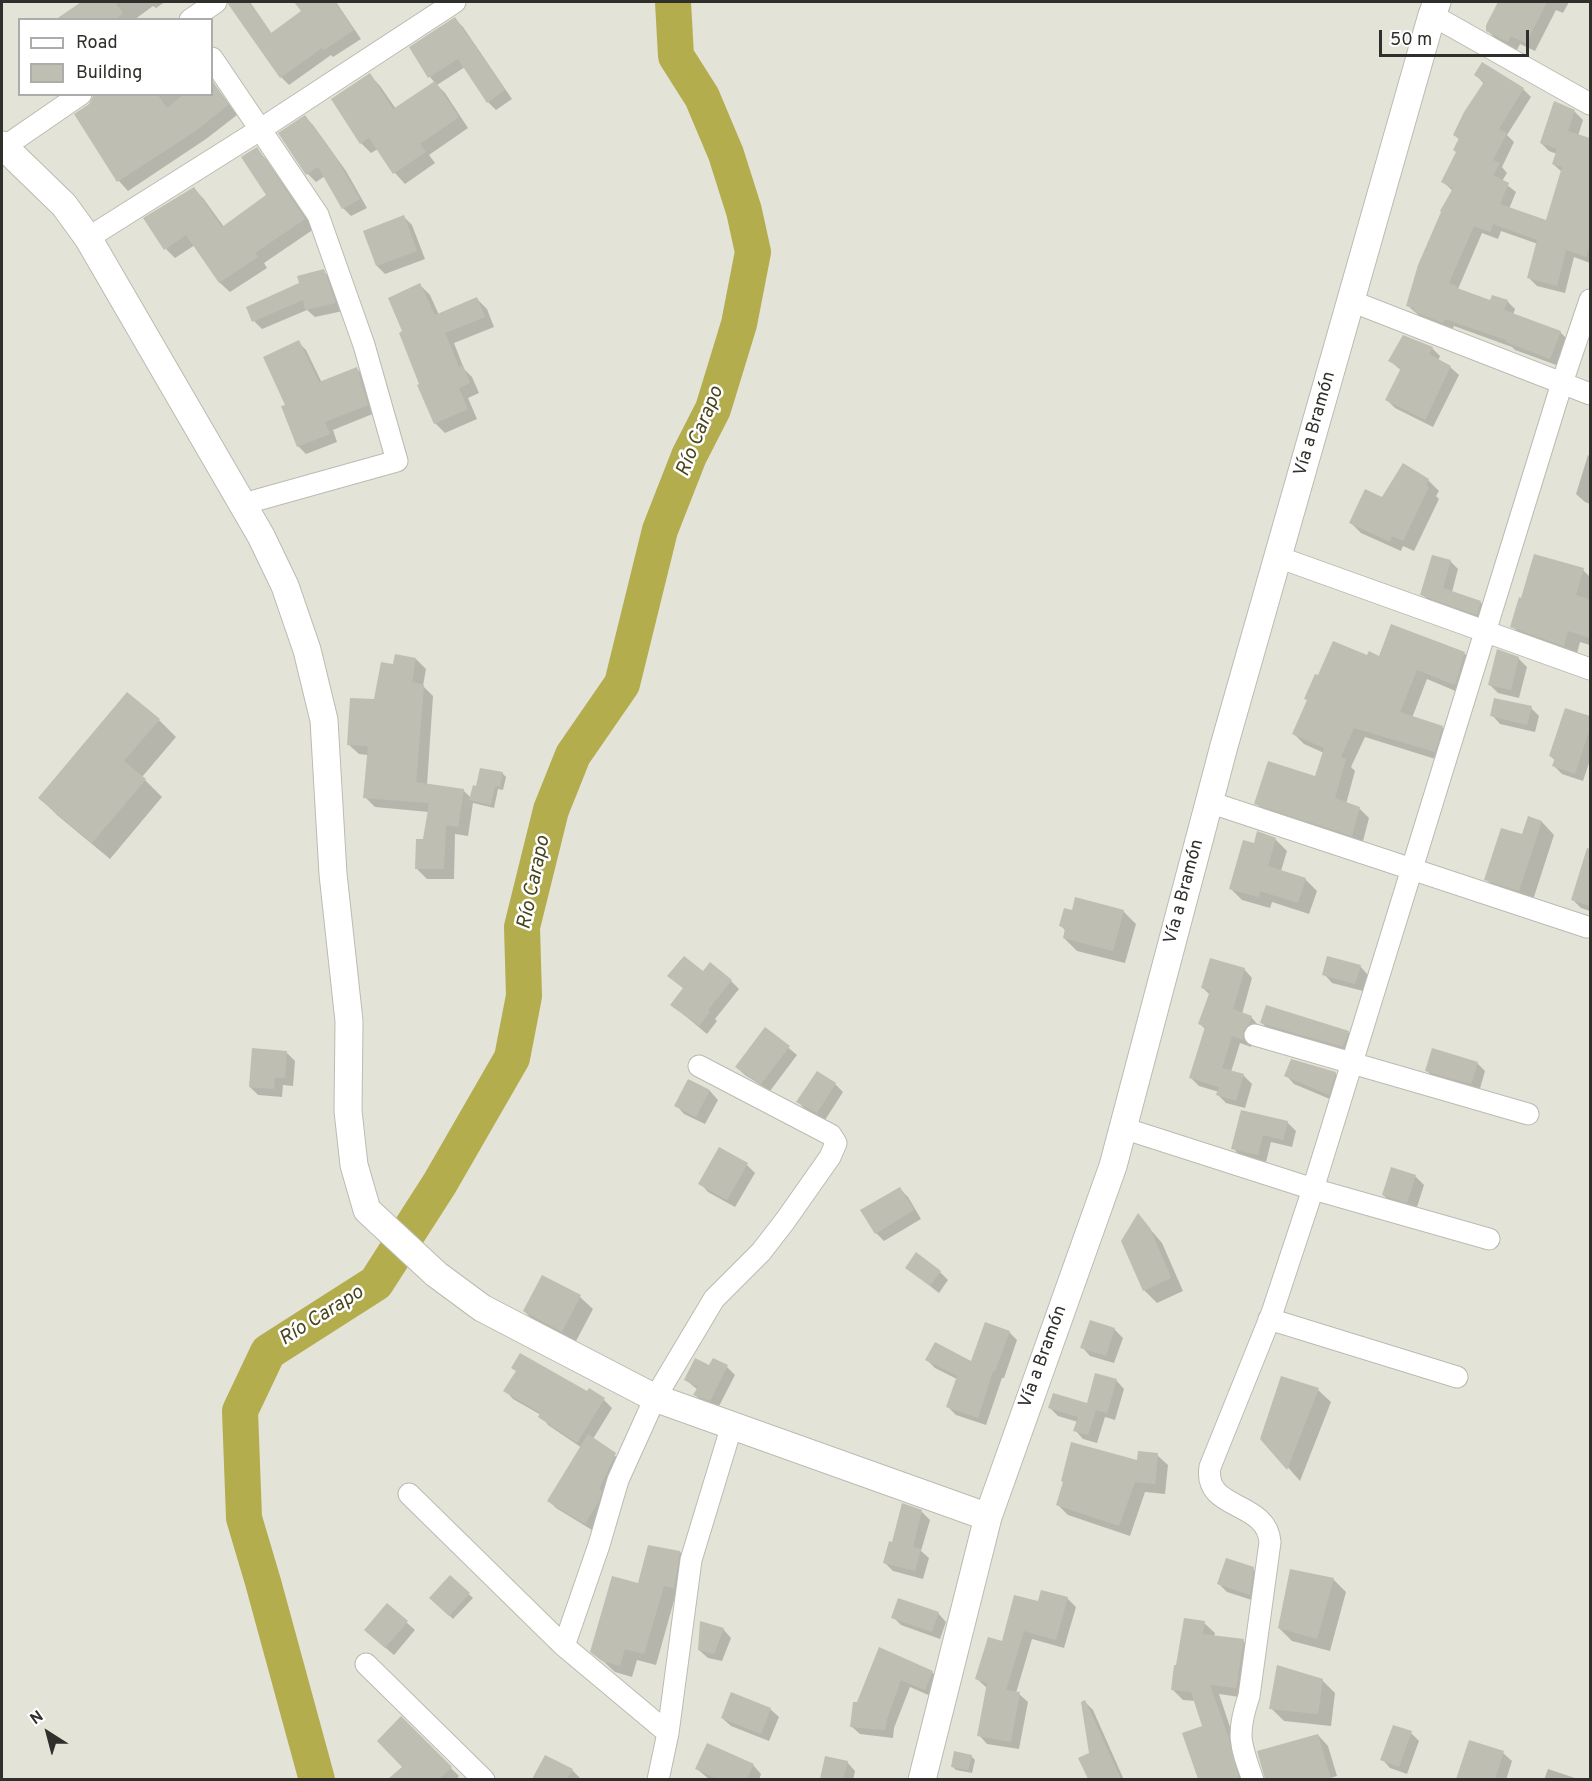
<!DOCTYPE html>
<html>
<head>
<meta charset="utf-8">
<style>
	body { margin:0 }
	#map { position:relative; width:1592px; height:1781px; overflow:hidden; background:#e3e3d8; font-family:Overpass,sans-serif }
	canvas { display:block }
	.frame { position:absolute; inset:0; border:3px solid #2f2f2b; pointer-events:none }
	.legend { position:absolute; left:18px; top:18px; width:195px; height:78px; box-sizing:border-box; background:#fff; border:2px solid #acacaa; margin:0; padding:8px 10px; list-style:none; font-size:18px; color:#2f2f2b }
	.legend li { display:flex; align-items:center; gap:12px; height:30px }
	.legend b { width:30px; border:2px solid #acacaa }
	.north { position:absolute; left:18px; top:1703px; width:60px; height:60px; -webkit-text-stroke:4px #fff; paint-order:stroke; rotate:324deg; font-size:16px; font-weight:700; line-height:24px; text-align:center; color:#2f2f2b }
	.north::after { content:''; display:block; margin:auto; width:21px; height:27px; background:#2f2f2b; clip-path:polygon(50% 0,100% 100%,50% 72%,0 100%) }
	.scale { position:absolute; left:1379px; top:30px; width:150px; height:27px; box-sizing:border-box; border:3px solid #2f2f2b; border-top:0; padding-left:8px; font-size:18px; line-height:21px; white-space:nowrap; color:#2f2f2b; -webkit-text-stroke:4px #fff; paint-order:stroke }
</style>
</head>
<body>
<div id="map">
<canvas width="1592" height="1781"></canvas>
<div class="frame"></div>
<ul class="legend">
<li><b style="height:8px;background:#fff"></b>Road</li>
<li><b style="height:16px;background:#bebeb3"></b>Building</li>
</ul>
<div class="north">N</div>
<div class="scale">50 m</div>
</div>
<script>
const context = document.querySelector('canvas').getContext('2d');
context.lineJoin = 'round';
function fillPath(path, color) {
  context.fillStyle = color;
  context.fill(path, 'evenodd');
}
function strokePath(path, color, width, dash) {
  context.strokeStyle = color;
  context.lineWidth = width;
  context.lineCap = dash ? 'butt' : 'round';
  context.setLineDash(dash || []);
  context.stroke(path);
}
function drawText(font, color, halo, rows, align = 'center') {
  context.font = font + ' Overpass,sans-serif';
  context.lineWidth = 5;
  context.setLineDash([]);
  context.textBaseline = 'middle';
  context.strokeStyle = halo;
  context.fillStyle = color;
  for (const [text, x, y, turn = 0] of rows) {
    context.save();
    context.translate(x, y);
    context.rotate((+turn || 0) * Math.PI / 180);
    context.textAlign = isNaN(turn) ? turn : align;
    if (halo) context.strokeText(text, 0, 0);
    context.fillText(text, 0, 0);
    context.restore();
  }
}
const shadow = new Path2D(`
	M84 2H165L156 8 153 6 134 20H55Z
	M230 2H250L272 34 303 12 296 2H336L361 39 333 57 331 55 289 85 281 77Z
	M1500 2 1502 3 1569 2 1563 13 1556 10 1535 51 1520 44 1517 50 1495 38 1486 29Z
	M455 19 463 27 512 99 496 110 488 102 465 67 437 85 445 93 468 128 429 155 435 163 405 184 395 173 378 149 371 153 361 143 370 75 380 86 396 109 435 83 430 77Z
	M1476 75 1523 89 1531 97 1507 135 1514 142 1502 167 1507 173 1502 181 1516 192 1509 209 1547 222 1562 172 1553 164 1557 154 1549 151 1541 143 1555 103 1575 112 1583 120 1578 136 1590 140V263L1574 257 1565 293 1537 286 1529 278 1538 244 1501 231 1498 239 1482 233 1458 289 1491 302 1507 301 1515 309 1513 315 1560 332 1568 340 1559 366 1515 350 1512 347 1454 326 1452 330 1423 319 1407 305 1453 191 1443 182 1457 152 1460 140 1454 135 1484 84Z
	M212 81 237 115 206 139 128 191 119 181 76 114 90 105 95 94H212Z
	M305 117 313 125 346 171 367 208 351 216 343 208 325 176 316 182 308 174 280 133Z
	M256 149 266 159 314 229 264 263 267 268 230 292 220 283 195 245 175 258 166 249 193 188 203 198 224 227 268 195Z
	M404 217 412 225 425 259 385 274 377 266 364 231Z
	M323 271 332 279 343 311 315 317 307 310 262 329 254 321 301 284Z
	M420 285 430 295 439 315 477 299 487 309 494 327 454 343 464 369 472 377 479 393 468 398 477 419 445 433 435 423 421 385Z
	M298 342 306 350 322 383 357 369 365 377 375 413 333 430 337 442 306 454 298 446 287 405Z
	M1432 348 1440 356 1438 361 1450 367 1459 375 1433 427 1395 408 1387 400 1402 371 1390 361Z
	M1588 455 1590 456V504L1585 502 1576 494Z
	M1428 480 1439 491 1436 496 1439 499 1414 551 1403 546 1401 551 1361 533 1350 522 1383 499Z
	M1450 561 1458 569 1452 592 1480 602 1489 611 1485 622 1430 602 1422 594Z
	M1583 570 1590 577V645L1580 642 1576 657 1524 638 1512 626Z
	M1392 626 1465 654 1475 664 1465 695 1427 679 1412 718 1442 727 1452 737 1445 762 1365 737 1351 767 1355 771 1346 804 1359 808 1369 818 1362 845 1266 813 1256 803 1316 778 1324 753 1304 744 1294 734 1319 677 1368 657 1380 658Z
	M1518 658 1527 667 1519 698 1498 693 1490 685Z
	M416 659 426 669 423 686 433 696 427 785 463 790 471 798 477 788 502 773 506 777 503 790 498 789 494 808 473 803 468 836 455 834 454 879H427L416 868 425 841 429 812 375 807 365 797 368 755 359 754 348 744 395 666Z
	M1531 708 1539 716 1535 732 1500 724 1492 715Z
	M1566 710 1590 718V760L1583 781 1562 774 1554 766 1556 761 1550 756Z
	M159 720 176 737 142 777 162 797 110 859 57 815 40 798Z
	M1529 818 1542 822 1554 835 1532 903 1499 892 1486 879 1523 836Z
	M1275 839 1287 851 1281 871 1305 879 1317 891 1309 914 1272 902 1270 908 1242 900 1230 888 1255 845Z
	M1584 863 1590 865V911L1581 908 1572 899Z
	M1123 911 1136 924 1125 963 1077 951 1064 938 1066 931 1061 926 1073 912Z
	M1360 966 1368 975 1363 991 1332 983 1324 974Z
	M1244 969 1252 978 1242 1014 1251 1017 1259 1026 1251 1040V1047L1240 1043 1231 1072 1244 1076 1252 1084 1245 1108 1226 1103 1218 1095 1219 1092 1199 1086 1191 1078 1206 1030 1200 1024 1210 995 1203 988Z
	M703 973 731 981 739 989 715 1019 717 1021 707 1034 672 1005 684 989 669 976Z
	M1262 1023 1348 1032 1361 1045 1356 1059 1274 1035Z
	M766 1029 797 1055 770 1091 745 1075 736 1067Z
	M287 1053 295 1061 293 1086 283 1085 282 1097 258 1095 250 1087Z
	M1477 1063 1485 1071 1479 1092 1435 1079 1426 1070Z
	M1335 1073 1343 1081 1337 1102 1294 1084 1286 1075Z
	M689 1081 710 1091 718 1100 705 1124 684 1114 676 1105Z
	M835 1084 843 1092 825 1120 806 1110 798 1102Z
	M1287 1122 1296 1131 1292 1147 1271 1142 1266 1162 1241 1157 1233 1148Z
	M747 1165 755 1173 735 1207 708 1192 700 1183Z
	M1392 1169 1416 1177 1424 1185 1416 1210 1392 1203 1383 1195Z
	M900 1189 908 1197 921 1219 884 1241 876 1233Z
	M1138 1215 1162 1243 1183 1291 1157 1303 1144 1290Z
	M907 1268 940 1272 948 1280 939 1293Z
	M580 1297 593 1309 575 1343 537 1324 524 1311Z
	M1114 1329 1123 1338 1114 1363 1090 1356 1082 1347Z
	M1009 1332 1017 1340 1004 1378H1002L986 1425 956 1415 948 1407 957 1379 935 1368 927 1360 972 1363Z
	M709 1367H727L735 1375 718 1408 703 1403 695 1395 698 1390 686 1380Z
	M1116 1380 1124 1389 1115 1420 1105 1417 1097 1443 1083 1439 1075 1430 1078 1422 1058 1416 1050 1408 1088 1405Z
	M505 1390 588 1393 604 1400 612 1408 593 1439 623 1462 592 1530 556 1508 549 1501 582 1448 548 1425 541 1415 513 1399Z
	M1318 1390 1331 1402 1300 1481 1262 1438Z
	M1157 1455 1168 1465 1165 1494 1145 1492 1130 1536 1068 1515 1057 1504 1138 1461Z
	M921 1511 930 1520 921 1551 929 1558 923 1579 893 1571 885 1563Z
	M680 1552 691 1564 675 1597 656 1665 637 1660 632 1677 615 1672 592 1651 639 1585Z
	M1253 1569 1261 1577 1258 1602 1227 1592 1219 1584Z
	M450 1577 473 1598 453 1619 431 1598Z
	M1333 1579 1346 1592 1330 1651 1292 1641 1279 1628Z
	M1067 1598 1076 1607 1064 1648 1032 1639 1016 1693 1019 1694 1028 1702 1019 1749 987 1744 979 1735 987 1688 977 1679 1004 1643 1039 1603Z
	M387 1605 415 1630 394 1655 374 1638Z
	M938 1613 946 1622 940 1639 901 1625 893 1617Z
	M1204 1623 1215 1633 1214 1637 1243 1641 1254 1651 1246 1698 1219 1694 1238 1751 1245 1780H1199L1184 1734 1204 1727 1196 1701 1183 1700 1173 1690 1177 1666Z
	M723 1629 731 1638 722 1661 708 1658 699 1650Z
	M880 1649 932 1672 940 1680 933 1697 910 1687 894 1728 893 1738 860 1734 851 1726 858 1704Z
	M1322 1680 1335 1693 1331 1726 1284 1721 1271 1708Z
	M1085 1702 1093 1710 1124 1780H1090L1080 1759 1090 1754Z
	M770 1709 779 1717 769 1741 731 1726 722 1718Z
	M401 1719 459 1776 456 1780H390L404 1767Z
	M1411 1733 1419 1741 1407 1774 1390 1768 1382 1759Z
	M1318 1735 1328 1746 1337 1776 1324 1780H1267L1266 1775Z
	M1470 1742 1503 1753 1512 1761 1506 1780H1457Z
	M971 1756 975 1760 972 1773 956 1770 952 1766Z
	M826 1758 847 1762 855 1771 853 1780H821Z
	M753 1765 761 1774 759 1780H710L697 1769Z
	M1548 1769 1575 1778 1576 1780H1544Z
	M572 1770 580 1778 579 1780H539L536 1776Z`);
const river = new Path2D(`
	M317 1780 263 1582 244 1518 240 1411 268 1352 376 1283 440 1183 512 1058 524 996 522 927 551 810 573 755 622 684 660 530 689 456 713 409 739 324 753 252 744 211 726 154 702 97 676 56 673 2`);
const building = new Path2D(`
	M81 2H115L123 13 115 20H55Z
	M229 2H249L271 33 301 11 294 2H335L354 30 324 50 322 48 280 78 228 4Z
	M1498 2H1547L1526 43 1511 36 1508 42 1486 31V25Z
	M455 17 505 90 487 103 458 59 428 78 409 47Z
	M1482 62 1524 88 1499 129 1507 133 1493 160 1500 163 1493 175 1509 183 1500 204 1546 220 1562 167 1552 164 1557 149 1540 143 1554 101 1575 110 1568 131 1590 138V245L1586 257 1566 250 1557 286 1527 278 1537 240 1493 224 1490 232 1474 226 1449 283 1457 286V288L1490 300 1492 295 1508 300 1504 310 1561 331 1550 359 1506 342V340L1445 319 1443 323 1413 311 1414 308 1406 306 1418 265 1441 212 1440 211 1453 188 1441 182 1456 152 1453 150 1459 138 1453 135 1464 112 1484 82 1474 75Z
	M370 73 393 109 435 81 459 117 420 144 426 152 393 174 369 138 360 144 331 99Z
	M212 80 228 105 197 130 117 182 74 114 89 104 94 94H157L167 108 184 94H212Z
	M305 115 338 161 360 199 342 209 318 167 306 175 278 133Z
	M257 147 305 219 255 253 258 257 219 283 186 235 164 250 143 218 194 187 222 227 266 195 241 157Z
	M404 215 417 251 376 266 363 231Z
	M324 269 336 303 305 310 303 300 252 322 246 307 299 283 297 276Z
	M420 283 435 315 477 297 485 317 445 333 459 367 463 365 470 383 459 388 468 409 434 424 417 385 419 384 399 333 402 331 388 298Z
	M1403 335 1433 347 1429 354 1451 366 1425 420 1385 400 1401 368 1388 361Z
	M299 340 319 382 357 367 368 405 325 422 330 434 297 447 281 406 285 405 263 357Z
	M1403 463 1429 479 1426 485 1429 487 1403 541 1392 536 1390 542 1349 523 1365 489 1382 497Z
	M1534 554 1584 568 1576 595 1590 600V638L1568 631 1564 646 1510 627 1519 597 1521 598Z
	M1432 555 1451 560 1443 588 1481 601 1477 615 1420 595Z
	M1391 624 1465 652 1455 685 1417 670 1400 712 1443 726 1435 752 1354 728 1341 757 1346 759 1335 798 1360 807 1352 836 1254 804 1268 761 1315 776 1324 748 1292 734 1307 700 1304 699 1315 674 1318 675 1333 641 1367 655 1369 651 1379 656Z
	M1497 649 1519 657 1511 690 1488 685Z
	M395 654 416 658 412 682 424 685 416 782 464 789 458 827 446 825 444 869H415L416 839H423L429 803 363 798 368 746 347 745 350 698 374 699 381 662 393 664Z
	M127 692 160 719 124 761 146 779 92 843 38 798Z
	M1494 698 1532 706 1527 725 1490 716Z
	M1565 708 1590 716V728L1575 774 1552 766 1555 758 1549 756Z
	M480 768 503 772 500 787 495 786 491 805 469 800 473 785 476 786Z
	M1528 816 1542 821 1519 891 1484 880 1501 828 1522 834Z
	M1257 831 1276 838 1268 866 1306 878 1298 903 1260 891 1259 897 1229 889 1243 840 1254 843Z
	M1587 848 1590 849V906L1571 900Z
	M1075 897 1124 910 1113 951 1063 938 1065 928 1059 926 1064 908 1072 910Z
	M684 956 703 971 710 962 732 980 708 1010 710 1012 699 1026 670 1005 683 988 667 976Z
	M1327 956 1361 965 1355 984 1322 975Z
	M1210 958 1245 968 1233 1009 1252 1016 1249 1024 1243 1031V1040L1232 1036 1222 1068 1244 1074 1236 1101 1216 1095 1219 1087 1189 1078 1205 1027 1198 1024 1210 991 1201 988Z
	M1266 1005 1349 1031 1343 1047 1260 1023Z
	M765 1027 790 1046 761 1084 735 1067Z
	M252 1048 287 1051 285 1078H275L274 1089 249 1087Z
	M1432 1048 1478 1062 1471 1084 1425 1071Z
	M1291 1059 1336 1072 1329 1095 1284 1076Z
	M817 1071 836 1083 817 1113 796 1102Z
	M688 1079 710 1090 696 1117 674 1106Z
	M1241 1110 1288 1121 1283 1140 1263 1135 1258 1155 1231 1149Z
	M719 1147 748 1163 727 1200 698 1184Z
	M1391 1167 1416 1175 1407 1203 1382 1195Z
	M900 1187 914 1210 875 1234 860 1210Z
	M1138 1213 1150 1228 1171 1278 1143 1291 1121 1241Z
	M916 1252 941 1271 930 1286 905 1268Z
	M542 1275 581 1295 562 1332 523 1311Z
	M1090 1320 1115 1328 1106 1356 1080 1348Z
	M985 1322 1010 1331 995 1371H993L978 1418 946 1407 957 1376 925 1360 935 1342 971 1361Z
	M520 1353 587 1391 589 1388 605 1398 577 1443 538 1417 540 1413 503 1391 516 1371 511 1368Z
	M695 1358 709 1365 713 1358 728 1365 710 1401 693 1395 698 1387 684 1380Z
	M1095 1373 1117 1379 1107 1413 1096 1410 1088 1435 1073 1431 1078 1417 1048 1408 1053 1393 1087 1403Z
	M1281 1376 1319 1388 1287 1470 1260 1439Z
	M588 1434 616 1453 599 1489 602 1491 599 1501 585 1524 547 1501Z
	M1071 1442 1137 1460 1138 1451 1158 1453 1155 1484 1135 1482 1119 1526 1056 1505 1063 1482 1061 1481Z
	M902 1503 922 1510 913 1547 921 1549 915 1571 883 1563 889 1541 892 1542Z
	M648 1545 680 1551 674 1588 664 1586 644 1654 625 1649 620 1666 602 1661 590 1652 612 1576 638 1583Z
	M1226 1558 1254 1567 1250 1595 1217 1584Z
	M1290 1569 1334 1578 1317 1639 1278 1628Z
	M450 1575 470 1593 449 1616 429 1598Z
	M1041 1590 1068 1597 1056 1640 1024 1631 1006 1690 1020 1692 1011 1742 977 1736 987 1683 975 1679 988 1637 1002 1641 1014 1595 1038 1601Z
	M898 1598 939 1612 932 1632 891 1618Z
	M387 1603 408 1621 385 1648 364 1630Z
	M1184 1618 1205 1621 1203 1634 1244 1639 1236 1688 1210 1685 1229 1739 1239 1779H1198L1182 1733 1202 1726 1191 1692 1171 1690 1174 1665H1176Z
	M700 1621 724 1628 714 1654 698 1650Z
	M879 1647 933 1671 925 1690 901 1680 887 1719 885 1730 850 1727 853 1702H857Z
	M1277 1665 1323 1679 1318 1714 1269 1709Z
	M731 1692 771 1708 761 1734 721 1718Z
	M1085 1700 1121 1779H1088L1078 1758 1089 1753 1081 1702Z
	M401 1716 452 1767 439 1779H388L402 1767 377 1741Z
	M1393 1725 1412 1731 1399 1767 1380 1760Z
	M1318 1734 1331 1779H1265L1257 1751Z
	M1469 1740 1504 1751 1495 1779H1456Z
	M707 1743 754 1764 747 1779H718L695 1769Z
	M954 1751 972 1755 968 1770 951 1767Z
	M545 1755 573 1769 567 1779H532Z
	M825 1756 848 1761 843 1779H820Z`);
const minor = new Path2D(`
	M1432 15 1590 104
	M190 20 216 2
	M212 58 318 215 364 345 397 461 243 504
	M4 147 81 94
	M88 238 261 129 455 2
	M1351 301 1590 394
	M1278 557 1590 669
	M1209 802 1587 927
	M1255 1035 1528 1114
	M1123 1128 1313 1189 1489 1239
	M1269 1319 1457 1377
	M409 1494 564 1646 668 1733
	M564 1646 599 1545 618 1480 655 1398 714 1299 761 1252 785 1221 830 1157 836 1143 831 1135 699 1066
	M366 1664 484 1780
	M658 1780 668 1733 691 1560 732 1425
	M1253 1780C1240 1744 1236 1734 1249 1696L1270 1542C1267 1500 1203 1511 1210 1467L1272 1313 1313 1189 1562 383 1590 300`);
const tertiary = new Path2D(`
	M2 145 64 205 88 238 261 536 285 586 307 650 324 720 333 874 349 1021 348 1111 354 1165 367 1210 436 1274 482 1308 655 1398 988 1517
	M922 1780 988 1517 1113 1166 1224 746 1432 15 1437 2`);
const streetNames = [
	["Vía a Bramón",1316,424,-74],
	["Vía a Bramón",1185,892,-75],
	["Vía a Bramón",1044,1357,-70]
];
const waterNames = [
	["Río Carapo",701,432,-68],
	["Río Carapo",535,883,-78],
	["Río Carapo",322,1317,-32]
];
fillPath(shadow, '#0003');
strokePath(river, '#b3ad4d', 36);
fillPath(building, '#bebeb3');
strokePath(minor, '#bbbbb1', 23);
strokePath(tertiary, '#bbbbb1', 29);
strokePath(minor, '#fff', 21);
strokePath(tertiary, '#fff', 27);
drawText('18px', '#2f2f2b', '#fff', streetNames);
drawText('italic 20px', '#48451d', '#fff', waterNames);
</script>
</body>
</html>
